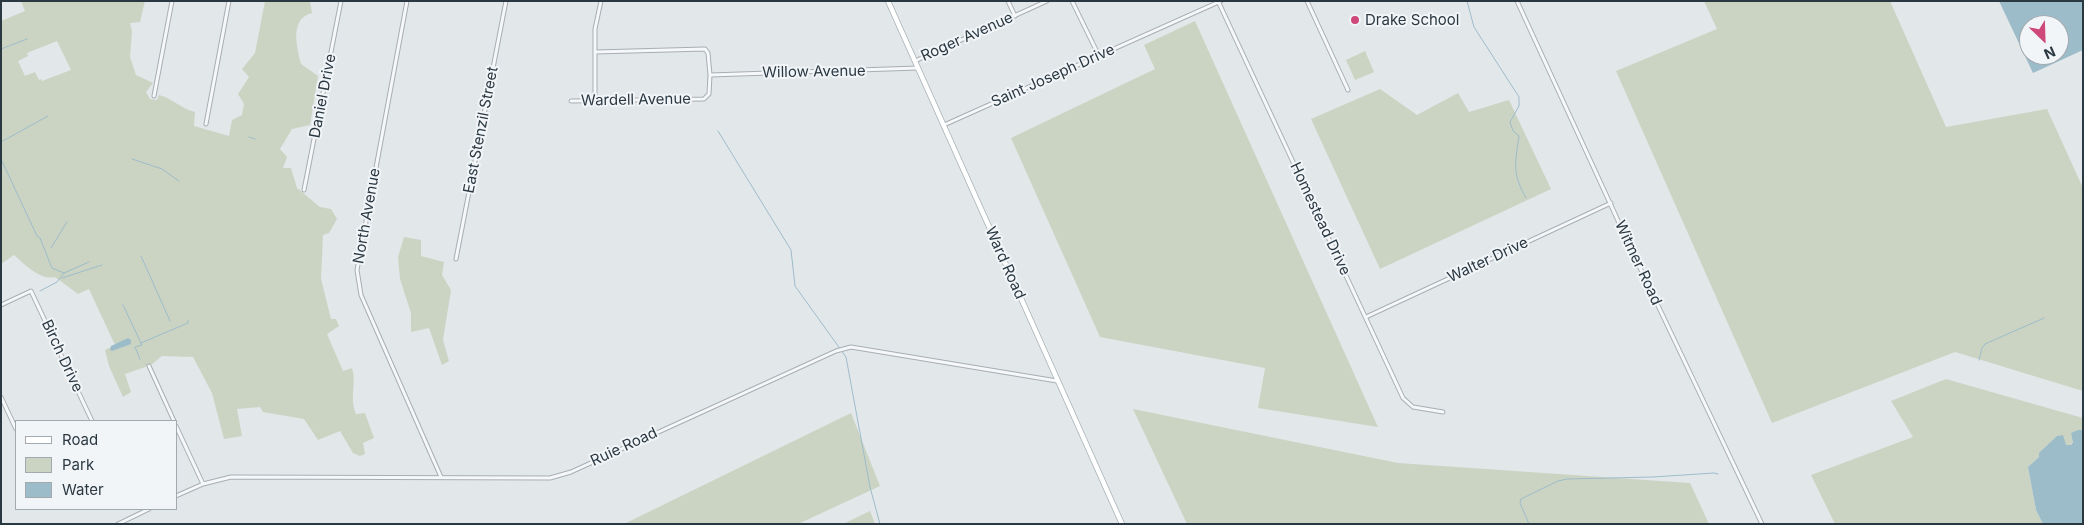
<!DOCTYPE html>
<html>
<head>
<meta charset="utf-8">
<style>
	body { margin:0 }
	#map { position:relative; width:2084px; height:525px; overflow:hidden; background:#e2e7ea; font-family:Inter,sans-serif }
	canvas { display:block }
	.frame { position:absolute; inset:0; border:2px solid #2a3842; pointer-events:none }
	.legend { position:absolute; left:15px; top:420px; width:162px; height:90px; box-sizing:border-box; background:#f2f5f8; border:1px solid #a2a9af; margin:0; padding:6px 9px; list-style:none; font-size:15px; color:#2a3842 }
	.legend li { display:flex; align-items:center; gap:10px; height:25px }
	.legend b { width:25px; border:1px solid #a2a9af }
	.north { position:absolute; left:2019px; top:15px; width:50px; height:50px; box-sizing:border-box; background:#f2f5f8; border:1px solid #a2a9af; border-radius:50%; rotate:156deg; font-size:14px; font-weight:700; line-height:20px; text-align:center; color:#2a3842 }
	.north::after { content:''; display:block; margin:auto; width:18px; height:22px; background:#ce4878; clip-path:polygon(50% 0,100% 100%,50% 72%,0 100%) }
</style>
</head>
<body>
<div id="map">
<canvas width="2084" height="525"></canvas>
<div class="frame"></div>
<ul class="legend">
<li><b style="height:6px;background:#fff"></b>Road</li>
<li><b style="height:14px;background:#cbd4c3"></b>Park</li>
<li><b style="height:14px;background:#9dbcca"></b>Water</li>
</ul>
<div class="north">N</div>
</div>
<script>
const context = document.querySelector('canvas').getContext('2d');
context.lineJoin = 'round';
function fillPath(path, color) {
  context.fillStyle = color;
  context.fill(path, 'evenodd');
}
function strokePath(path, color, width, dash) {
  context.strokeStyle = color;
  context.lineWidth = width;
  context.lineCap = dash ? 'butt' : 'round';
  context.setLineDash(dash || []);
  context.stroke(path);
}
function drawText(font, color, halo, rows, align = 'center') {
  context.font = font + ' Inter,sans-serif';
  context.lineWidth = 4;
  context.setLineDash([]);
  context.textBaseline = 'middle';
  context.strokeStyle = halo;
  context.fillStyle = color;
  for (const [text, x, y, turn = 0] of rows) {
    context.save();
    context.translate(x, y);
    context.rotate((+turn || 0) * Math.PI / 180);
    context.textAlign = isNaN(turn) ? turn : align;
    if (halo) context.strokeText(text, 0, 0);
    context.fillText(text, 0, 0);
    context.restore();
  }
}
const green = new Path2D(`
	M21 1H145L140 22 130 23 132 31 130 57 136 75 153 83 146 92 150 99 157 100 159 95C172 98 181 109 195 112L194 126 229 136 232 120 242 115 244 104 238 94 249 77 242 69 255 53 265 1H310L312 13C289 19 297 47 301 64L318 76 310 125 292 129 280 149 287 157 283 168H291L297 188 320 207 331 209 337 219 329 233 323 235 321 279 331 319H336L339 326 327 334 343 371 352 368C357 384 349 397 356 414L365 413 374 438 363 443 365 454 360 456 353 453 340 431 318 440 304 419 263 412 260 407 237 409 242 436 224 439 212 393 193 357 162 356 151 365 125 374 131 392 123 397 109 366 105 350 115 345 89 289 78 294 55 277C41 281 24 264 14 255L1 264V21L25 11ZM57 41 71 70 42 81 41 79 39 80 35 72 25 76 18 61 28 56 27 53Z
	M1704 1H1890L1946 127 2047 109 2083 188V391L1955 352 1772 423 1616 71 1717 29Z
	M1195 21 1378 427 1258 408 1265 368 1100 337 1011 138 1155 69 1144 45Z
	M1365 51 1374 72 1355 80 1346 60Z
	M1380 89 1417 115 1458 93 1469 112 1509 100 1551 189 1380 269 1311 119Z
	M404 237 421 240V256L444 262 442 275 451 290 443 340 449 361 442 365 429 328 411 332V313L400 279 398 257Z
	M1946 379 2083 418V430H2078L2071 445H2066L2039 457 2028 467 2036 510 2043 524H1835L1811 475 1913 437 1891 401Z
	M1133 409 1398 463 1690 483 1709 524H1187Z
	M851 413 880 486 798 524H624Z
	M870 511 875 524H843Z`);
const water = new Path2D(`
	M1999 1H2083V50L2033 73ZM2029 25H2059V55H2029Z
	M128 338 131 340V344L112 351 110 350 111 346Z
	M2078 430H2083V524H2043L2036 510 2028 467 2039 457V453L2057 436 2063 435 2066 445H2071L2073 442 2071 433Z`);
const stream = new Path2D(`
	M1467 1 1474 27 1519 97V106L1510 122 1513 131 1519 136C1515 164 1512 173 1526 198
	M1 49 27 39
	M718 131 791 250 795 286 846 357 870 487 880 524
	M249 137 255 139
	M1 142 48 116
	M1 159 37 236 40 238 52 268 64 273
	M132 159 162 169 179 181
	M51 248 67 222
	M141 256 170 321
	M62 278 102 265
	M40 291 57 282 64 273 89 262
	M123 305 142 345 135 347 140 359
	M141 343 188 323V320
	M1979 360 1982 348 1985 344 2044 318
	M1529 524 1520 503 1521 499 1558 481 1567 479 1653 477 1714 473 1718 474`);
const street = new Path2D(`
	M407 1 357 270 361 295 441 477
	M1008 1 1015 16
	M1072 1 1099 56
	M1218 1 1403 398 1413 407 1443 412
	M1307 1 1348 90
	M1517 1 1632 251 1762 524
	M915 61 1047 1
	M710 75 918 68
	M154 96 172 1
	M571 101 704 99 709 94 710 75 708 53 705 49 595 52
	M595 101V29L601 1
	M206 124 229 1
	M944 125 1221 1
	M304 190 341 1
	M456 259 506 1
	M1 305 31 291 92 421
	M1366 317 1611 203
	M149 366 174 421
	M1 397 16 429
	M176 426 203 484
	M176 496 203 484 231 477 550 478 571 472 836 351 851 347 1057 381
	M118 524 149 509`);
const secondary = new Path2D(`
	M888 1 1122 524`);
const markers = [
	[1355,20,5,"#ce4878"]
];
const poiNames = [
	["Drake School",1365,20]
];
const streetNames = [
	["Roger Avenue",967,37,-24],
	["Willow Avenue",814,72,-1],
	["Saint Joseph Drive",1053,76,-24],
	["Daniel Drive",323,96,-79],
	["Wardell Avenue",636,100,-1],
	["East Stenzil Street",481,130,-79],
	["North Avenue",367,216,-80],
	["Homestead Drive",1320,219,65],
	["Walter Drive",1488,260,-25],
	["Ward Road",1005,263,66],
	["Witmer Road",1638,263,65],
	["Birch Drive",62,356,65],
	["Ruie Road",624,447,-25]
];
fillPath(green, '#cbd4c3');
fillPath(water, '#9dbcca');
strokePath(stream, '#9dbcca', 1);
strokePath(street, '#a7afb4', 5);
strokePath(secondary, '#a7afb4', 6);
strokePath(street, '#f5f7f8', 3);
strokePath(secondary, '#fff', 4.5);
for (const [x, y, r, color] of markers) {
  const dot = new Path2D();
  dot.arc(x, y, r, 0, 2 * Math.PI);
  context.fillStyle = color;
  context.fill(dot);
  strokePath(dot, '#f2f5f8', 2);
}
drawText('15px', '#2a3842', '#f2f5f8', poiNames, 'left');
drawText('15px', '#2a3842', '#f2f5f8', streetNames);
</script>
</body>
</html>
